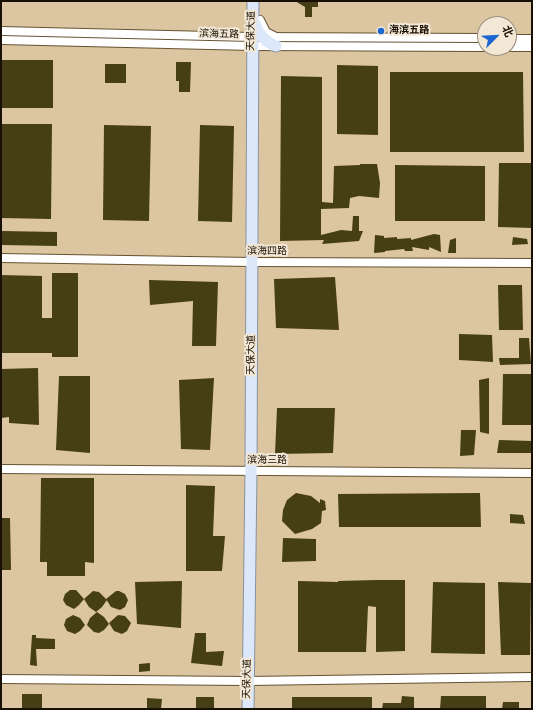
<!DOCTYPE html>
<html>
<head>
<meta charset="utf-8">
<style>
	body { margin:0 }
	#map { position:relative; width:533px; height:710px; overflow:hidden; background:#dcc5a1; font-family:Overpass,"Noto Sans SC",sans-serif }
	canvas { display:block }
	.frame { position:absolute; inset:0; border:2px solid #181004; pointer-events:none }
	.north { position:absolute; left:477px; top:16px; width:40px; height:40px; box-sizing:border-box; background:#f3e7d5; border:1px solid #9b9181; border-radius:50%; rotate:66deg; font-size:11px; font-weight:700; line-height:16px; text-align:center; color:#181004 }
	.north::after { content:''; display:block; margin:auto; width:14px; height:18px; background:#1b66d0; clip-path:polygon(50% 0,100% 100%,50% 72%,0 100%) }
</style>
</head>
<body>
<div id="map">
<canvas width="533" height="710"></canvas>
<div class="frame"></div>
<div class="north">北</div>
</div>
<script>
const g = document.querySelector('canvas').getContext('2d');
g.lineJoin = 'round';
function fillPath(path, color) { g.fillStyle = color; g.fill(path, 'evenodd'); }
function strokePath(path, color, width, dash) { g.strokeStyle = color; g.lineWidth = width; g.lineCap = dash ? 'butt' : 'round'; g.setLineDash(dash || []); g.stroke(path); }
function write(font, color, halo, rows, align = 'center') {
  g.font = font + ' Overpass,"Noto Sans SC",sans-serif'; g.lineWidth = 4; g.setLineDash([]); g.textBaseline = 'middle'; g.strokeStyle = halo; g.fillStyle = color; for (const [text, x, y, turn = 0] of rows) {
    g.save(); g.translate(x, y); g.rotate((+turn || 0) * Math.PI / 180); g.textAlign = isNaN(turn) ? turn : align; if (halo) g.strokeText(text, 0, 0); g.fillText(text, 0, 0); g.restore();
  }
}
fillPath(new Path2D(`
	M295,1h23v6h-6v10h-7v-10z
	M1,60h52v48h-52z
	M176,62h15l-1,30h-11v-11h-3z
	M105,64h21v19h-21z
	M337,65l41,1v69l-41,-1z
	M390,72h133l1,80h-134z
	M281,76l41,1v125l11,1 1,-37 26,-1v-1h17l3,19 -1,15 -20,-2 -9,2 -1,10 -28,1v26l20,-5 11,1 1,-15h6v15h4l-4,10 -37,3 2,-4 -44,1z
	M1,124h51l-1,95 -50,-1z
	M104,125l47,1 -2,95 -46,-1z
	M200,125l34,1 -2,96 -34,-1z
	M499,163h33v65l-34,-1z
	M395,165l90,1v55h-90z
	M2,231l55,1v14l-55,-1z
	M434,234l6,1 1,17 -12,-5v3l-17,-3 1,4h-8l-1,-2 -19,2v1l-11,1 1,-18 9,1v2l13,-1v2l14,-1v2z
	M513,237l14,2 1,5 -16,1z
	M456,238v15h-8l2,-13z
	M52,273h26v84h-26v-4h-51v-78l41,1v42h10z
	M335,277l4,53 -63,-2 -2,-49z
	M149,280l69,2 -2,64h-24l1,-45 -43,4z
	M498,285h24l1,45h-24z
	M459,334l33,1 1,27 -34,-2z
	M519,338h10l2,26 -31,1 -1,-7h20z
	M38,368l1,57 -30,-2v-6l-8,1v-49z
	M503,374h29v51h-30z
	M59,376h31v77l-34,-3z
	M214,378l-4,72 -29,-1 -2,-69z
	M489,378v56l-9,-2 -1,-52z
	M277,408h58l-2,45 -58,1z
	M461,430h15l-2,25 -14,1z
	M499,440l33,1v12h-35z
	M41,478h53v85l-9,-1v14h-38v-14h-7z
	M186,485l29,1 -2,50h12l-3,35h-36z
	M296,493l15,3 9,7v-4l5,2 1,9 -4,1 -1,12 -9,6 -17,5 -13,-13 1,-11 4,-10z
	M480,493l1,34h-142l-1,-33z
	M510,514l13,1 2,9 -15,-1z
	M1,518h9l1,52h-10z
	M283,538l33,1v22l-34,1z
	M376,580h29v71l-29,1v-45l-8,-1 -2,46h-68v-71l40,1v-1z
	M182,581l-1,47 -44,-4 -2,-42z
	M433,582l52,1v71l-54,-1z
	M498,582l33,1 -1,72h-29z
	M70,590h6l8,9 -5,6 -5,4 -8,-4 -3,-5 2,-6z
	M93,591l6,1 8,8 -5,7 -6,5 -7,-5 -5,-8z
	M116,591h3l6,3 3,6 -3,7 -5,3 -9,-3 -5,-8z
	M97,612l7,5 5,7 -5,6 -5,3 -5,-1 -7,-7 3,-7z
	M73,615l7,3 5,7 -5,6 -5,3 -8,-3 -3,-6 2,-6z
	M118,615l7,1 6,7 -4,8 -5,3 -8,-3 -5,-8z
	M195,633h11v19l18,-1 -2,15 -31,-3z
	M32,635h4v3l19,1v10h-19l1,17 -7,-1z
	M150,663v8l-11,1v-8z
	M22,694h20v15h-20z
	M402,696l12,1v12h-32l1,-6h18z
	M441,696h45v13h-46z
	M196,697h18v12h-18z
	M292,697h80v12h-80z
	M147,698l15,1 -1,10h-14z
	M503,702h16v7h-17z`), '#463e14');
const minor = new Path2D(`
	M260,20l6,12 8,4
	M1,31l251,6 233,1
	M509,39h23
	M1,40l251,6 233,1
	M509,47h23
	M1,258l251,4 280,1
	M1,469l531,4
	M1,679l247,2 284,-4`);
const major = new Path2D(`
	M254,22c4,11 10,20 22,24
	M248,709l3,-238 2,-470`);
strokePath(minor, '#665231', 10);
strokePath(major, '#8892a1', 13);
strokePath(minor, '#fff', 8);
strokePath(major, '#dce8f9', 11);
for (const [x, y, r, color] of [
	[381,31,4,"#1b66d0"]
]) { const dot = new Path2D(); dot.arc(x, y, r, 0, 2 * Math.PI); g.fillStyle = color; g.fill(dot); strokePath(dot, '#f3e7d5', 1.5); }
write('10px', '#181004', '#f3e7d5', [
	["天保大道",252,31,-89],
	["滨海五路",219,35,1],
	["滨海四路",267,252],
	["天保大道",252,355,-90],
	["滨海三路",267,461],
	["天保大道",248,679,-89]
]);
write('bold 10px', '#181004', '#f3e7d5', [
	["海滨五路",389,31]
], 'left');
</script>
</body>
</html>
